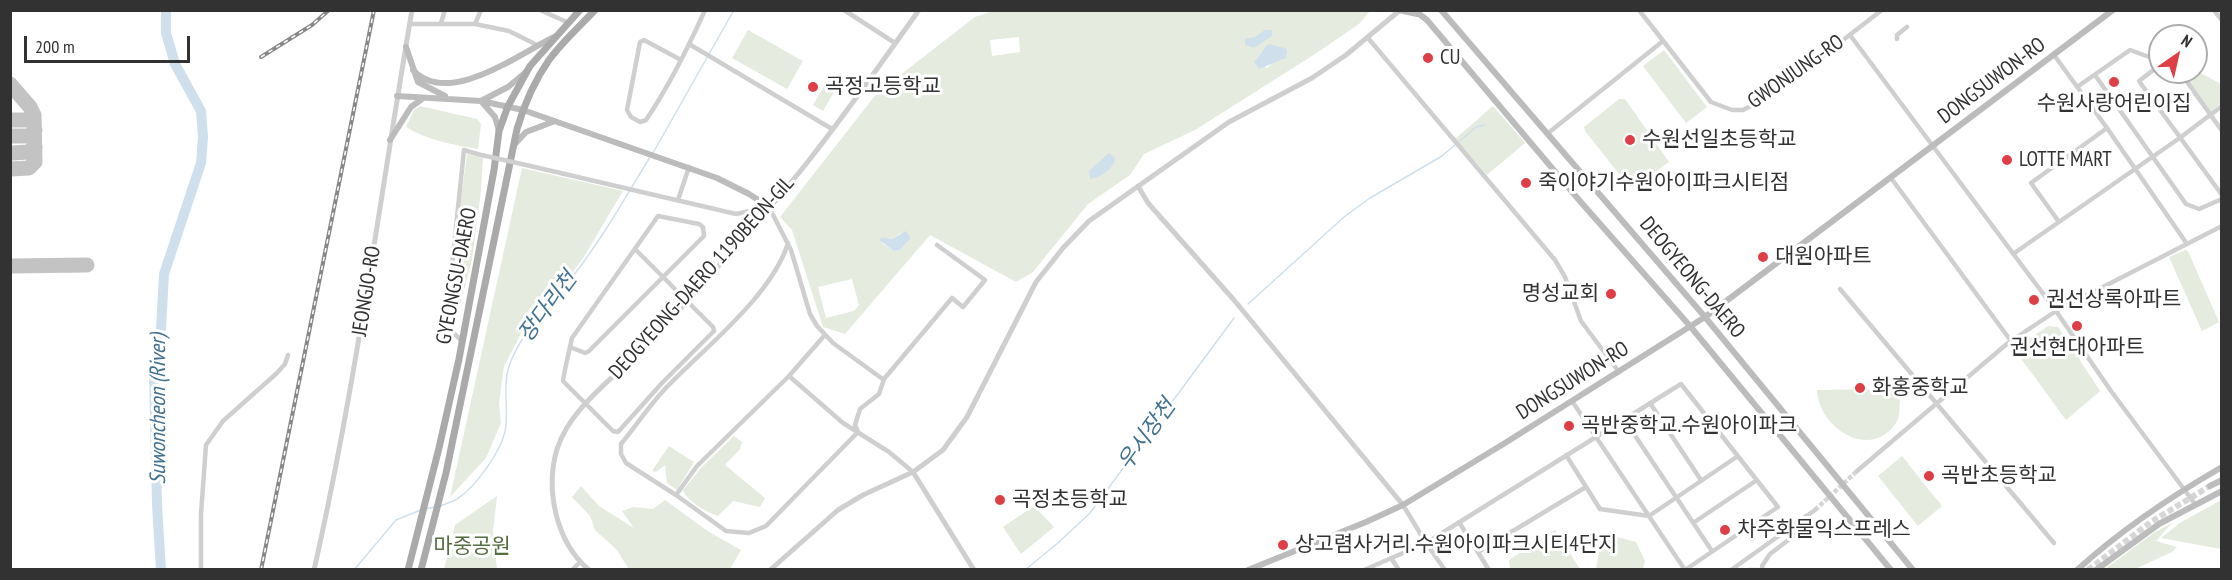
<!DOCTYPE html>
<html>
<head>
<meta charset="utf-8">
<style>
	body { margin:0 }
	#map { position:relative; width:2232px; height:580px; overflow:hidden; background:#fff; font-family:"PT Sans Narrow",sans-serif }
	canvas { display:block }
	.frame { position:absolute; inset:0; border:12px solid #323232; pointer-events:none }
	.north { position:absolute; left:2148px; top:24px; width:60px; height:60px; box-sizing:border-box; background:#fff; border:2px solid #adadad; border-radius:50%; rotate:34deg; font-size:16px; font-weight:700; line-height:24px; text-align:center; color:#323232 }
	.north::after { content:''; display:block; margin:auto; width:21px; height:27px; background:#de3f46; clip-path:polygon(50% 0,100% 100%,50% 72%,0 100%) }
	.scale { position:absolute; left:24px; top:36px; width:166px; height:27px; box-sizing:border-box; border:3px solid #323232; border-top:0; padding-left:8px; font-size:18px; line-height:21px; white-space:nowrap; color:#323232; -webkit-text-stroke:4px #fff; paint-order:stroke }
</style>
</head>
<body>
<div id="map">
<canvas width="2232" height="580"></canvas>
<div class="frame"></div>
<div class="north">N</div>
<div class="scale">200 m</div>
</div>
<script>
const g = document.querySelector('canvas').getContext('2d');
g.lineJoin = 'round';
function fillPath(path, color) { g.fillStyle = color; g.fill(path, 'evenodd'); }
function strokePath(path, color, width, dash) { g.strokeStyle = color; g.lineWidth = width; g.lineCap = dash ? 'butt' : 'round'; g.setLineDash(dash || []); g.stroke(path); }
function write(font, color, halo, rows, align = 'center') {
  g.font = font + ' "PT Sans Narrow","Noto Sans KR",sans-serif'; g.lineWidth = 6; g.setLineDash([]); g.textBaseline = 'middle'; g.strokeStyle = halo; g.fillStyle = color; for (const [text, x, y, turn = 0] of rows) {
    g.save(); g.translate(x, y); g.rotate((+turn || 0) * Math.PI / 180); g.textAlign = isNaN(turn) ? turn : align; if (halo) g.strokeText(text, 0, 0); g.fillText(text, 0, 0); g.restore();
  }
}
fillPath(new Path2D(`
	M996,10l374,1 -11,13 -44,30 -120,76 -51,24 -14,21 -42,29 -55,68 -17,10 -86,-47 -85,99 -22,-7 -31,-97 -12,-13 97,-124 98,-76zM1019,37l1,15 -28,4 -2,-16zM1266,46l16,14 -8,2 -7,6 -11,-9zM901,233l7,8 -8,9 -6,1 -12,-8v-6l10,2zM852,279l7,26 -5,6 -28,7 -8,-31z
	M748,30l55,31 -16,28 -55,-31z
	M1664,50l43,57 -21,16 -43,-57z
	M2199,72l22,12v19l-12,10 -27,-39z
	M824,86l10,6 -11,19 -10,-6z
	M1619,99h6l44,63 -35,25 -11,-8 -38,-48 -1,-4z
	M420,106l57,13 4,5 -3,25c-23,-4 -52,-9 -72,-22l8,-17z
	M1493,106l32,37 -38,32 -32,-36z
	M467,154l16,4 -2,33 -9,68 -15,58 -3,1v-24l6,-88z
	M522,168l101,23 -41,69 -25,32 -32,34 -21,40 -5,37 2,20 -15,35 -36,39z
	M2185,250l3,1 31,71 -17,9 -33,-74z
	M2048,326l10,1 42,64 -34,29 -52,-71z
	M1891,389l9,11c-1,7 0,18 -4,23 -26,39 -78,4 -79,-33z
	M734,436l8,6 -2,7 -15,16 40,33 -5,9 -27,-6 -15,15c-12,-4 -30,-14 -35,-26l18,-22z
	M669,446l25,16 -17,28 -10,-7 -2,-18 -9,7 -4,-1z
	M1902,456l40,50 -24,20 -40,-50z
	M581,486l18,20 35,22 -12,-17 11,-4 20,2 12,-9 44,32 32,18 -11,19h-101l-13,-20 -21,-19 -5,-14 -18,-19z
	M497,496l-4,35 4,38h-53l11,-44z
	M2221,500v49l-60,-11 19,-15z
	M1034,506l20,21 -33,27 -18,-27z
	M2172,523l-16,18 21,6 -5,5 -37,17h-30l50,-37z
	M1555,530l25,39h-70l-1,-9z
	M1602,533l34,9 9,19 -2,8h-47z`), '#e5ebde');
fillPath(new Path2D(`
	M1265,30h7v6l-18,12 -9,-3v-6l10,-2z
	M1270,44l17,5 -1,9 -27,11 -5,-7 12,-16z
	M1109,153l6,5c-1,11 -15,20 -25,21l-1,-8z
	M906,231l3,4 1,4 -10,11 -6,1 -15,-11 3,-3 10,2z`), '#cfe0ec');
strokePath(new Path2D(`
	M653,153l81,-143
	M1248,304l96,-87 26,-19 72,-42 34,-29 8,-2
	M440,506c5,-2 12,-4 17,-7 19,-12 48,-52 49,-75 2,-22 -4,-42 5,-63 13,-33 41,-57 62,-85 29,-37 52,-78 77,-119
	M425,509l10,-2
	M354,570l42,-50 25,-10
	M1025,570l34,-28 31,-29 144,-195
	M2175,570h14`), '#cfe0ec', 1.5);
strokePath(new Path2D(`
	M161,570l-4,-65 -3,-129 7,-47 3,-55 37,-111 2,-26 -2,-26 -26,-47 -9,-31v-23`), '#cfe0ec', 10);
strokePath(new Path2D(`
	M10,84l20,23 4,8 1,47 -6,6 -19,1
	M13,120h16l5,-5
	M13,136h16l6,-6
	M13,153l15,-1 7,-5
	M10,266l77,-1`), '#c3c3c3', 15);
strokePath(new Path2D(`
	M1815,510l42,-39`), '#d6d6d6', 4.5, [4.5, 2]);
strokePath(new Path2D(`
	M2088,570l63,-48 59,-36`), '#d6d6d6', 6, [6, 3]);
strokePath(new Path2D(`
	M540,10l29,13
	M844,10l51,33
	M1639,10l72,92 21,8h11l26,-13 113,-87
	M441,23l4,-13
	M410,24h65l34,7 28,14
	M475,24l6,-14
	M1850,35l206,276 55,80 84,113
	M1368,38l187,222 10,17 16,44 38,51
	M1897,39v-4l10,-8
	M689,44l143,85
	M2054,55l53,73 80,116
	M681,60l-37,-20 -4,2 -13,68 4,7 9,5 6,-2c23,-34 42,-72 59,-110
	M2160,65l-21,16 83,114
	M2180,72l42,59
	M2095,75l91,129 13,5 23,-10
	M2077,87l53,-37 30,11
	M1547,134l116,-93
	M526,165l210,49 33,-7 22,43 19,64 7,12 16,17 51,37
	M1891,178l120,163
	M678,200l11,-33
	M2059,222l-28,-39 76,-55
	M2013,254l168,-117 41,-31
	M1840,289l214,254
	M462,341l-14,-13 -2,-5 18,-173 13,4
	M570,347l15,6 4,-2 115,-115 -1,-9 -4,-3 -41,-8 -86,122c-3,14 -7,29 -9,43l50,50 5,1 44,-49 52,-52 -1,-4c-26,-26 -52,-52 -78,-78
	M789,376l35,-40
	M1572,401l113,169
	M1650,403l51,77
	M1624,419l88,132
	M858,432l-92,94 -17,7 -23,-2 -50,-36 21,-29 92,-90 54,47 46,29 24,20
	M858,432l-3,-7 5,-16 19,-15 5,-15 68,-81 11,9 22,-27 -48,-35
	M1566,455l34,54 49,7 89,-60
	M1857,471l151,-128 48,-32 166,-85
	M676,495l-50,-32 -5,-9v-10c15,-18 28,-38 43,-54 38,-40 108,-94 124,-147
	M1403,505l23,38 255,-159 97,123 -93,63
	M1459,522l30,48
	M1693,523l64,-43
	M1478,552l108,-65
	M1391,558l8,12
	M201,570v-56l5,-69 17,-24 54,-48 8,-9 3,-9
	M572,570l8,-8
	M1364,570l62,-27 19,27
	M1731,570l84,-60
	M1749,570h10
	M1763,570l-1,-4 8,-12 34,-26 2,-12`), '#cfcfcf', 4.5);
strokePath(new Path2D(`
	M2214,10l8,10
	M1138,186l10,17 86,97 169,205
	M913,472l61,98
	M314,570c42,-185 66,-373 98,-560
	M589,570c-33,-28 -44,-80 -32,-121 13,-40 52,-67 81,-96 29,-28 56,-59 83,-90 29,-33 58,-65 85,-99 40,-50 76,-102 113,-154
	M770,570l68,-60 25,-15 50,-23 30,-22 24,-33 69,-135 27,-34 26,-27 140,-99 83,-44 34,-23 53,-44`), '#cfcfcf', 5);
strokePath(new Path2D(`
	M1399,10l18,4
	M1414,10l13,10 152,180 111,126 201,244
	M1441,10l264,307 208,253
	M406,47l12,35 27,14
	M413,70c35,38 107,-17 141,-33
	M397,96l84,5 42,9 194,68 32,16 20,13
	M481,101l27,-14 18,-15
	M481,101l14,16 4,14
	M390,140l21,-33 11,-8
	M514,145l12,-13 29,-11
	M2210,486l12,-6
	M1248,570l118,-48 37,-17 102,-62 200,-126 408,-307
	M2077,570c44,-40 93,-73 145,-103
	M2096,570l63,-46 63,-33`), '#bcbcbc', 6);
strokePath(new Path2D(`
	M408,570l31,-122 20,-89 35,-189 5,-39 9,-25 22,-40 50,-56
	M421,570l25,-97 71,-344c7,-24 18,-49 32,-69 14,-19 30,-33 46,-50`), '#aaa', 7);
const rail = new Path2D(`
	M261,57l51,-32 17,-15
	M261,570l113,-560`);
strokePath(rail, '#878787', 4);
strokePath(rail, '#fff', 1.5, [4.5]);
strokePath(new Path2D(`
	M477,154l49,11`), '#cfcfcf', 4.5);
for (const [x, y, r, color] of [
	[1428,58,6,"#de3f46"],
	[2114,82,6,"#de3f46"],
	[813,87,6,"#de3f46"],
	[1630,140,6,"#de3f46"],
	[2007,160,6,"#de3f46"],
	[1526,183,6,"#de3f46"],
	[1763,257,6,"#de3f46"],
	[1611,294,6,"#de3f46"],
	[2034,300,6,"#de3f46"],
	[2077,326,6,"#de3f46"],
	[1860,388,6,"#de3f46"],
	[1569,426,6,"#de3f46"],
	[1929,476,6,"#de3f46"],
	[1000,500,6,"#de3f46"],
	[1725,530,6,"#de3f46"],
	[1283,545,6,"#de3f46"]
]) { const dot = new Path2D(); dot.arc(x, y, r, 0, 2 * Math.PI); g.fillStyle = color; g.fill(dot); strokePath(dot, '#fff', 2); }
write('21px', '#323232', '#fff', [
	["CU",1440,58],
	["곡정고등학교",825,87],
	["수원사랑어린이집",2114,104,"center"],
	["수원선일초등학교",1642,140],
	["LOTTE MART",2019,160],
	["죽이야기수원아이파크시티점",1538,183],
	["대원아파트",1775,257],
	["명성교회",1599,294,"right"],
	["권선상록아파트",2046,300],
	["권선현대아파트",2077,348,"center"],
	["화홍중학교",1872,388],
	["곡반중학교.수원아이파크",1581,426],
	["곡반초등학교",1941,476],
	["곡정초등학교",1012,500],
	["차주화물익스프레스",1737,530],
	["상고렴사거리.수원아이파크시티4단지",1295,545]
], 'left');
write('21px', '#323232', '#fff', [
	["GWONJUNG-RO",1796,72,-35],
	["DONGSUWON-RO",1992,81,-37],
	["GYEONGSU-DAERO",457,276,-79],
	["DEOGYEONG-DAERO 1190BEON-GIL",702,278,-48],
	["DEOGYEONG-DAERO",1692,278,50],
	["JEONGJO-RO",367,291,-81],
	["DONGSUWON-RO",1573,381,-32]
]);
write('21px', '#546d41', '#fff', [
	["마중공원",472,547]
]);
write('italic 22px', '#427192', '#fff', [
	["장다리천",548,307,-53],
	["Suwoncheon (River)",159,409,-90],
	["우시장천",1147,435,-54]
]);
</script>
</body>
</html>
